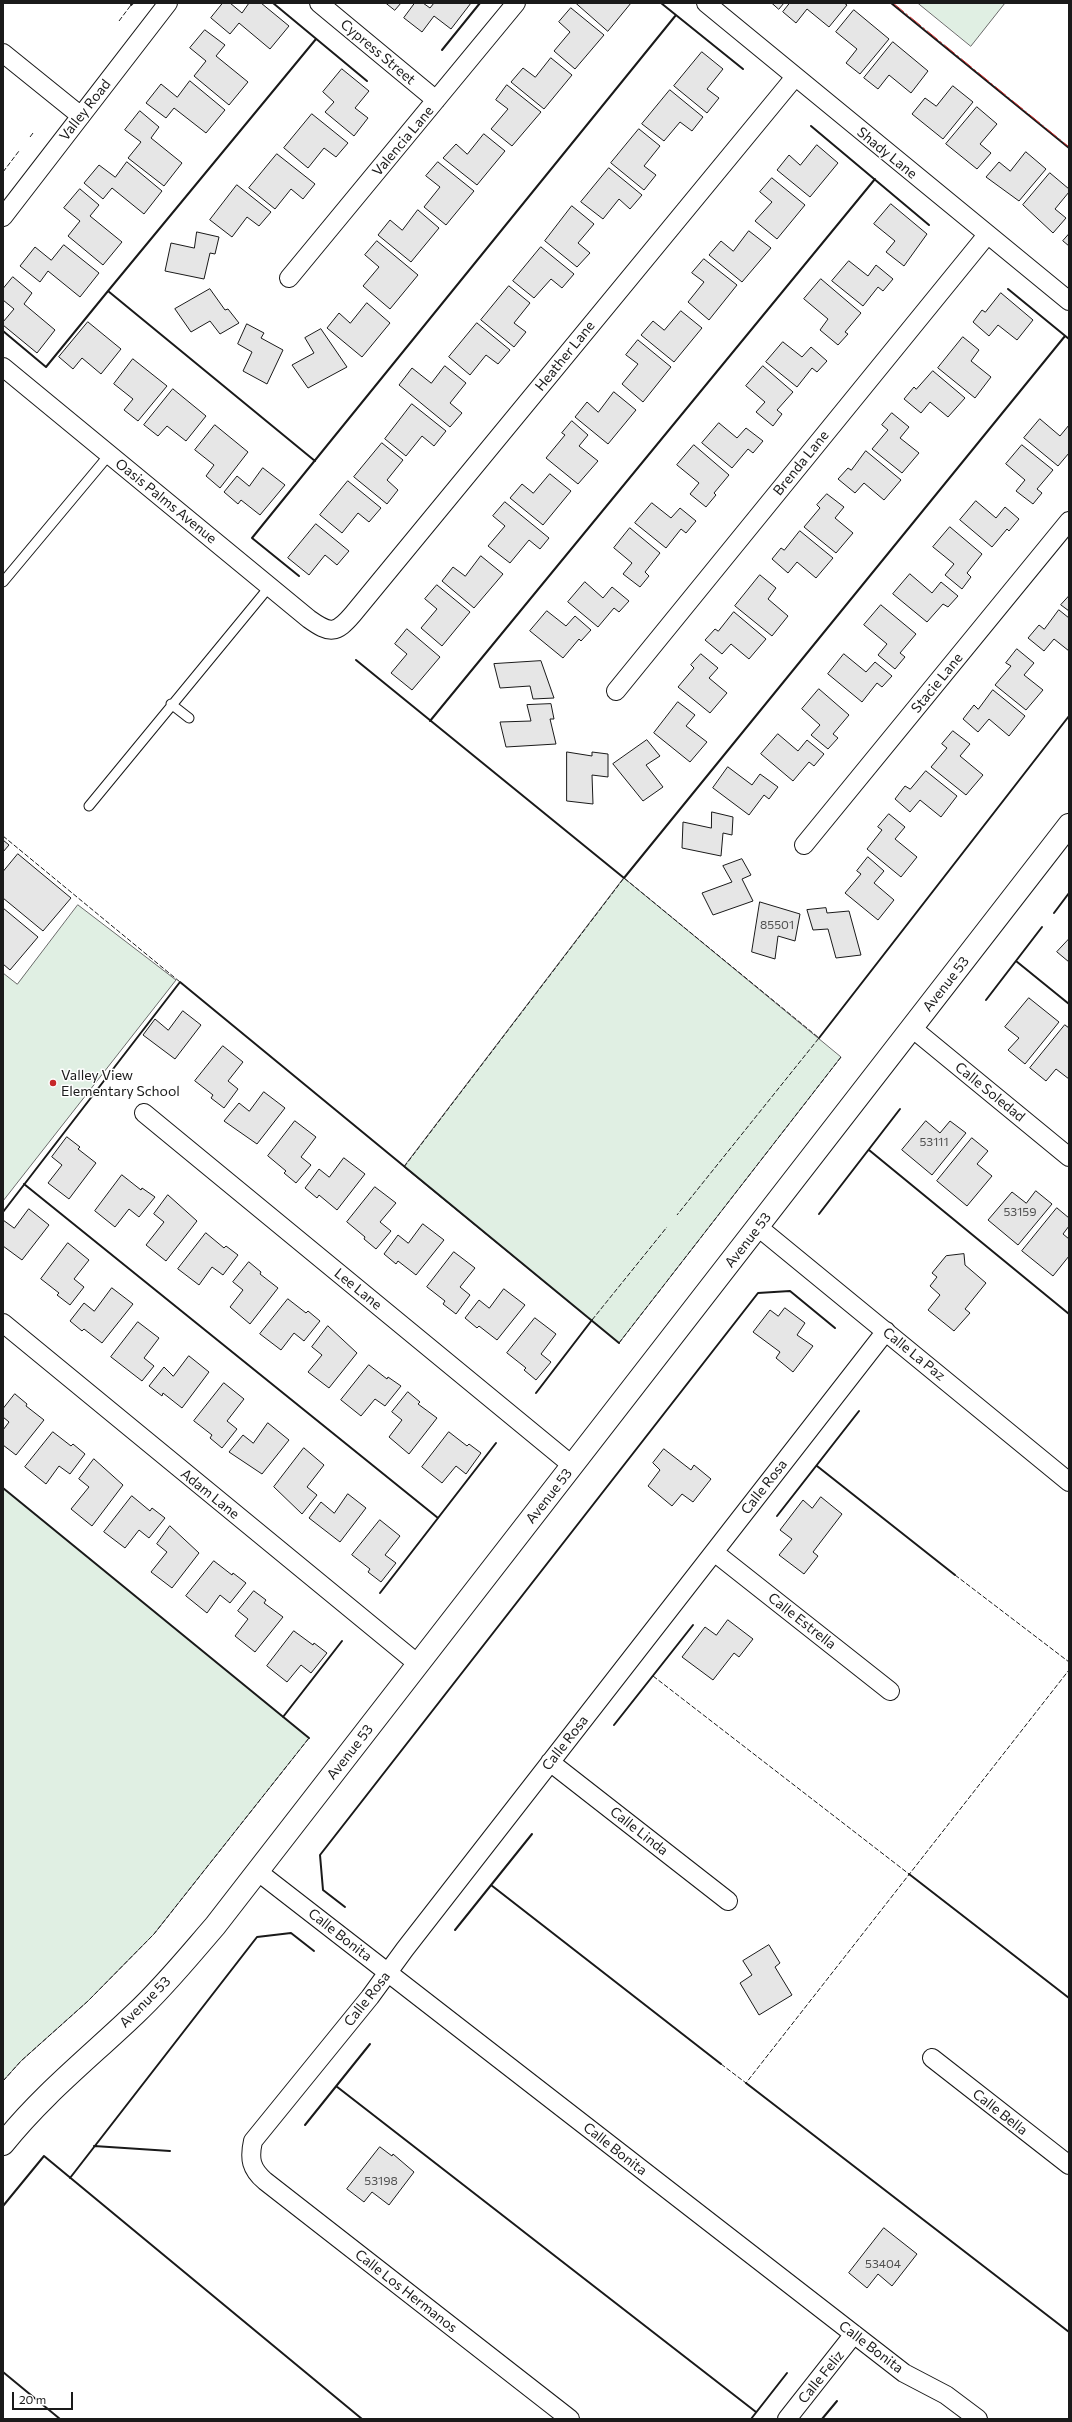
<!DOCTYPE html>
<html>
<head>
<meta charset="utf-8">
<style>
	body { margin:0 }
	#map { position:relative; width:1072px; height:2422px; overflow:hidden; background:#fff; font-family:Commissioner,sans-serif }
	canvas { display:block }
	.frame { position:absolute; inset:0; border:4px solid #1a1a1a; pointer-events:none }
	.scale { position:absolute; left:12px; top:2392px; width:61px; height:18px; box-sizing:border-box; border:2px solid #1a1a1a; border-top:0; padding-left:5px; font-size:12px; line-height:14px; white-space:nowrap; color:#1a1a1a; -webkit-text-stroke:3px #fff; paint-order:stroke }
</style>
</head>
<body>
<div id="map">
<canvas width="1072" height="2422"></canvas>
<div class="frame"></div>
<div class="scale">20 m</div>
</div>
<script>
const g = document.querySelector('canvas').getContext('2d');
g.lineJoin = 'round';
function fillPath(path, color) { g.fillStyle = color; g.fill(path, 'evenodd'); }
function strokePath(path, color, width, dash) { g.strokeStyle = color; g.lineWidth = width; g.lineCap = dash ? 'butt' : 'round'; g.setLineDash(dash || []); g.stroke(path); }
function write(font, color, halo, rows, align = 'center') {
  g.font = font + ' Commissioner,sans-serif'; g.lineWidth = 3; g.setLineDash([]); g.textBaseline = 'middle'; g.strokeStyle = halo; g.fillStyle = color; for (const [text, x, y, turn = 0] of rows) {
    g.save(); g.translate(x, y); g.rotate((+turn || 0) * Math.PI / 180); g.textAlign = isNaN(turn) ? turn : align; if (halo) g.strokeText(text, 0, 0); g.fillText(text, 0, 0); g.restore();
  }
}
const green = new Path2D(`
	M918,3h87l-34,43z
	M624,878l217,179 -222,286 -215,-176z
	M78,905l98,75 -173,221v-228l14,11z
	M3,1488l306,250 -155,196 -66,67 -67,60 -18,20z`);
fillPath(green, '#e0efe3');
strokePath(green, '#6a6a6a', 1);
const building = new Path2D(`
	M223,3h7l12,10 7,-10h12l28,23 -19,23 -31,-26 -9,11 -19,-16z
	M386,3h15l-6,7z
	M415,3h8l7,5 4,-5h37l-20,26 -17,-13 -12,16 -18,-14z
	M576,3h55l-23,28z
	M772,3h12l-5,6z
	M790,3h54l3,2 -18,22 -22,-18 -11,14 -13,-11z
	M571,8l33,27 -29,34 -21,-18 16,-19 -11,-10z
	M854,10l35,29 -29,35 -14,-11 11,-14 -21,-17z
	M205,30l20,15 -9,11 32,26 -19,23 -35,-29 12,-15 -16,-13z
	M893,42l35,29 -17,22 -22,-18 -11,14 -14,-11z
	M702,52l21,17 -16,20 12,9 -12,15 -33,-27z
	M551,58l21,17 -28,34 -33,-27 12,-14 12,9z
	M342,69l27,22 -14,17 13,10 -14,18 -29,-24 9,-10 -11,-10z
	M190,81l35,29 -19,23 -32,-25 -8,10 -20,-15 15,-19 16,13z
	M507,85l34,27 -29,34 -21,-17 17,-20 -12,-9z
	M953,86l20,16 -30,37 -31,-25 13,-16 11,8z
	M670,90l33,27 -11,14 -12,-9 -16,19 -22,-17z
	M977,107l20,17 -17,20 11,9 -14,16 -31,-25z
	M140,111l19,16 -8,11 31,25 -18,23 -36,-28 13,-16 -16,-12z
	M312,114l36,29 -12,14 -12,-9 -16,20 -24,-20z
	M639,129l21,17 -16,20 12,9 -12,15 -33,-27z
	M484,134l21,17 -28,34 -34,-27 13,-14 11,10z
	M817,145l21,18 -28,34 -33,-27 12,-15 11,10z
	M1026,152l20,17 -27,32 -33,-24 13,-15 11,9z
	M277,154l38,30 -12,15 -12,-10 -16,20 -26,-21z
	M127,162l35,29 -18,23 -32,-26 -9,11 -19,-16 15,-18 16,12z
	M438,162l36,29 -28,34 -22,-18 16,-20 -14,-11z
	M609,168l33,27 -12,14 -11,-10 -16,20 -22,-17z
	M1050,173l19,16v3l-14,17 11,9 -13,15 -30,-28z
	M772,178l33,27 -28,34 -22,-18 17,-19 -12,-10z
	M237,185l34,27 -12,14 -12,-9 -15,20 -22,-17z
	M80,189l19,16 -9,11 32,26 -19,23 -35,-29 12,-15 -16,-13z
	M891,204l36,30 -23,32 -18,-14 9,-11 -21,-17z
	M572,206l22,18 -16,19 12,10 -13,14 -32,-26z
	M418,210l21,18 -28,34 -33,-27 12,-15 12,10z
	M749,231l22,17 -29,34 -33,-27 12,-14 12,10z
	M197,232l22,5 -4,17 -5,-1 -6,26 -39,-8 6,-28 23,5z
	M1069,234v12l-6,-5z
	M377,241l41,34 -28,34 -27,-23 16,-19 -14,-12z
	M64,245l35,28 -19,24 -32,-26 -8,11 -20,-16 15,-19 16,13z
	M541,247l33,27 -12,14 -11,-9 -17,19 -21,-17z
	M704,259l33,26 -28,35 -21,-18 16,-20 -12,-9z
	M849,261l19,15 8,-11 17,14 -10,12 -5,-4 -15,19 -31,-25z
	M13,277l19,16 -8,11 31,26 -18,23 -34,-28v-3l11,-13 -11,-9v-11z
	M821,279l40,34 -16,19 3,2 -10,11 -18,-15 8,-11 -24,-20z
	M509,286l21,17 -16,20 12,9 -12,15 -33,-27z
	M210,289l15,21 3,-1 11,14 -19,11 -10,-13 -19,11 -16,-23z
	M1001,293l32,27 -16,20 -19,-15 -9,11 -16,-14 9,-12 3,2z
	M367,303l23,20 -28,34 -35,-29 12,-15 11,10z
	M681,311l21,17 -28,34 -33,-27 12,-14 11,9z
	M88,322l33,27 -20,25 -19,-16 -9,11 -14,-12z
	M477,323l33,27 -12,14 -12,-9 -16,20 -21,-18z
	M247,324l17,9 -3,5 22,12 -16,34 -24,-13 9,-19 -14,-8z
	M321,329l26,38 -39,21 -16,-23 22,-12 -9,-15z
	M963,337l16,13 -8,11 20,16 -16,21 -37,-30z
	M638,340l33,27 -28,35 -21,-18 16,-20 -12,-9z
	M783,342l19,15 9,-10 16,14 -10,11 -5,-4 -15,19 -31,-25z
	M133,359l34,27 -29,35 -14,-11 9,-11 -19,-15z
	M445,366l21,17 -16,20 12,10 -12,14 -51,-42 13,-17 19,15z
	M763,366l30,26 -16,18 5,4 -9,12 -17,-14 9,-10 -19,-16z
	M933,371l32,27 -17,19 -18,-15 -9,11 -17,-14 10,-12 2,2z
	M173,389l33,27 -20,25 -19,-15 -9,10 -14,-11z
	M614,392l22,18 -28,34 -33,-27 12,-15 11,10z
	M412,404l34,27 -12,15 -12,-10 -16,20 -21,-17z
	M892,413l17,14 -9,11 19,15 -17,20 -30,-24 16,-19 -6,-5z
	M1040,419l20,17 9,-11v28l-11,13 -34,-28z
	M572,421l16,14 -9,11 19,15 -20,23 -32,-26 19,-23 -3,-2z
	M719,423l18,15 9,-10 17,13 -10,12 -5,-4 -16,19 -30,-25z
	M215,425l33,27 -28,36 -14,-12 8,-11 -19,-15z
	M382,443l21,17 -16,20 11,10 -11,14 -33,-27z
	M694,445l35,30 -15,18 2,2 -10,12 -16,-13 9,-11 -22,-18z
	M1022,445l31,25 -16,19 5,4 -9,11 -17,-13 9,-11 -19,-16z
	M866,451l35,29 -17,20 -20,-17 -9,10 -17,-14 10,-11 3,2z
	M263,468l22,17 -25,30 -19,-15 -3,4 -14,-12 13,-16 12,10z
	M550,474l21,17 -28,34 -33,-27 12,-14 11,9z
	M348,481l33,27 -12,14 -11,-9 -16,20 -22,-18z
	M827,494l17,13 -9,11 18,15 -17,20 -32,-26 16,-19 -3,-3z
	M976,501l20,17 9,-11 14,12 -10,12 -2,-2 -15,18 -32,-27z
	M505,502l44,36 -9,11 -11,-9 -19,23 -22,-17 17,-20 -12,-10z
	M652,503l19,15 9,-10 16,13 -10,12 -5,-4 -15,19 -31,-25z
	M316,524l33,27 -12,14 -12,-10 -16,20 -21,-17z
	M950,527l32,27 -15,19 4,4 -9,12 -17,-14 9,-11 -21,-17z
	M630,528l30,25 -15,19 4,4 -9,11 -17,-13 9,-11 -18,-15z
	M800,531l33,27 -17,20 -19,-16 -9,11 -16,-14 9,-11 3,2z
	M481,556l22,18 -29,34 -32,-27 11,-14 12,9z
	M910,574l22,19 9,-11 17,14 -10,11 -5,-3 -16,18 -34,-28z
	M760,575l16,13 -8,11 20,17 -16,20 -37,-30z
	M585,582l18,16 9,-11 17,14 -10,11 -5,-4 -16,19 -30,-25z
	M437,585l33,27 -28,34 -21,-18 16,-19 -12,-10z
	M1069,596v15l-8,-6z
	M881,605l35,29 -16,19 5,4 -10,12 -17,-14 9,-11 -23,-19z
	M1059,610l10,8v33l-15,-12 -10,12 -16,-13 11,-13 5,4z
	M547,611l19,15 9,-10 16,14 -10,11 -2,-2 -16,19 -33,-27z
	M734,612l32,27 -17,20 -18,-15 -9,10 -17,-14 10,-11 3,2z
	M407,629l33,28 -28,33 -21,-17 16,-19 -12,-10z
	M1017,649l17,14 -10,12 19,15 -17,20 -31,-25 16,-19 -5,-3z
	M701,654l17,14 -9,10 18,15 -17,20 -32,-26 16,-19 -3,-3z
	M844,654l22,18 9,-10 17,14 -10,11 -5,-4 -15,19 -34,-28z
	M541,661l13,37 -21,1 -3,-13 -30,2 -6,-24z
	M819,689l30,26 -16,19 5,4 -10,11 -17,-14 9,-10 -18,-16z
	M993,690l32,26 -16,20 -20,-17 -11,13 -15,-13 11,-14 4,4z
	M678,702l17,13 -9,11 21,16 -17,20 -36,-29z
	M551,704l3,15h-4l6,25 -50,3 -6,-25 31,-1 -4,-16z
	M953,731l17,13 -10,12 23,19 -17,20 -35,-28 16,-19 -5,-4z
	M778,734l20,17 9,-11 17,14 -10,12 -5,-4 -16,19 -32,-27z
	M647,740l13,16 -14,9 17,22 -20,14 -30,-37z
	M567,752l25,4v-4l16,2v23l-16,-2 1,29 -26,-3z
	M728,767l24,18 8,-11 18,13 -9,12 -5,-4 -15,20 -36,-27z
	M926,771l31,25 -16,21 -21,-17 -10,12 -15,-13 10,-13 5,3z
	M712,812l21,5 -1,18 -9,-2 -2,23 -39,-8 1,-26 28,6z
	M889,814l16,13 -10,12 22,18 -16,20 -34,-28 15,-19 -4,-3z
	M3,840l6,5 -6,7z
	M18,854l53,44 -28,33 -40,-33v-26z
	M868,857l16,14 -10,12 20,17 -16,20 -33,-27 16,-19 -4,-3z
	M742,859l9,16 -9,4 11,22 -40,14 -11,-22 30,-11 -9,-16z
	M760,902l40,12 -5,27 -17,-5 -3,23 -23,-7z
	M3,908l35,29 -28,33 -7,-6z
	M826,908l1,5 22,-2 12,44 -25,3 -8,-29 -15,1 -6,-20z
	M1069,939v23l-12,-10z
	M1029,998l30,24 -34,42 -17,-14 11,-12 -14,-11z
	M183,1011l18,14 -26,34 -32,-24 12,-16 13,11z
	M1065,1025l4,3v51l-13,-10 -10,12 -16,-13z
	M223,1046l20,16 -15,19 10,8 -14,19 -13,-10 2,-3 -18,-14z
	M264,1092l21,16 -28,36 -33,-23 15,-18 10,8z
	M295,1121l21,16 -15,20 10,8 -15,18 -12,-10 2,-2 -18,-15z
	M926,1121l14,12 10,-12 16,12 -34,42 -30,-25z
	M67,1137l13,10 -2,2 18,14 -27,36 -21,-16 14,-18 -10,-8z
	M972,1138l16,13 -11,13 15,12 -25,30 -30,-25z
	M344,1158l21,16 -28,36 -18,-15 -2,3 -12,-10 14,-19 10,8z
	M122,1175l19,15 1,-2 13,9 -16,20 -10,-8 -14,18 -20,-16z
	M375,1187l21,16 -16,19 11,9 -15,18 -12,-10 1,-2 -18,-15z
	M1036,1191l16,13 -34,41 -30,-25 24,-28 14,11z
	M168,1195l29,26 -31,40 -20,-16 18,-23 -10,-8z
	M1057,1208l12,10v8l-6,8 6,5v17l-16,20 -31,-25z
	M29,1209l20,16 -27,35 -19,-14v-26l11,8z
	M423,1224l21,16 -28,35 -18,-14 -2,3 -12,-10 14,-19 10,8z
	M206,1233l18,15 2,-2 12,9 -15,20 -11,-8 -13,18 -21,-16z
	M68,1243l21,17 -15,19 10,8 -14,18 -13,-10 2,-2 -18,-14z
	M454,1252l21,16 -15,19 10,8 -14,19 -13,-10 2,-3 -18,-14z
	M964,1254l1,11 21,18 -21,26 5,4 -16,18 -26,-21 12,-15 -10,-9 7,-9 -5,-4 14,-17z
	M249,1262l12,10 -1,2 18,14 -28,36 -20,-17 13,-17 -10,-8z
	M112,1288l21,16 -31,39 -18,-14 -2,2 -12,-10 14,-18 10,8z
	M504,1289l21,16 -28,35 -18,-14 -2,2 -12,-10 14,-18 10,8z
	M288,1299l18,14 2,-2 12,10 -16,20 -10,-8 -13,17 -21,-16z
	M785,1308l20,15 -8,12 16,11 -20,26 -17,-14 4,-6 -27,-20 17,-22 8,6z
	M535,1318l21,16 -15,20 10,8 -15,18 -12,-10 2,-2 -19,-15z
	M138,1322l21,16 -15,20 10,8 -12,15 -31,-24z
	M328,1326l29,27 -28,35 -21,-16 14,-17 -10,-8z
	M189,1356l20,16 -27,36 -19,-15 -1,3 -13,-10 15,-19 9,9z
	M369,1365l18,14 1,-2 13,9 -16,20 -10,-7 -14,17 -20,-16z
	M224,1383l20,16 -17,22 10,8 -15,19 -12,-10 2,-3 -18,-14z
	M408,1392l12,10 -2,2 19,14 -28,36 -20,-17 13,-17 -10,-8z
	M15,1394l12,10 -1,2 18,14 -28,35 -13,-10v-15l6,-8 -6,-5v-8z
	M268,1423l21,17 -27,34 -33,-22 14,-17 10,8z
	M53,1432l18,14 2,-2 12,10 -15,20 -11,-8 -13,18 -21,-17z
	M449,1432l18,14 2,-2 12,9 -15,21 -10,-8 -14,17 -20,-16z
	M304,1448l20,17 -17,22 10,8 -15,19 -28,-27z
	M664,1449l27,21 3,-5 17,14 -18,23 -11,-8 -10,12 -24,-20 12,-16 -7,-7z
	M94,1459l29,26 -31,41 -21,-17 18,-22 -10,-8z
	M348,1494l18,14 -26,34 -31,-24 12,-16 13,11z
	M132,1496l18,15 2,-3 13,10 -16,20 -10,-8 -14,18 -21,-16z
	M821,1497l21,17 -29,38 5,4 -14,18 -25,-19 13,-16 -12,-9 23,-30 9,8z
	M380,1520l20,16 -15,19 11,8 -15,19 -13,-10 2,-3 -18,-14z
	M170,1526l29,27 -27,35 -21,-16 16,-20 -10,-8z
	M214,1561l18,14 1,-2 13,10 -16,20 -10,-8 -13,18 -21,-17z
	M254,1591l12,9 -2,3 19,14 -28,35 -20,-16 13,-17 -10,-8z
	M728,1620l25,19 -14,18 -5,-4 -21,27 -31,-23 23,-30 11,8z
	M294,1631l19,14 1,-2 13,10 -16,20 -10,-8 -14,17 -20,-16z
	M769,1945l11,18 -5,4 17,28 -33,20 -19,-32 12,-8 -9,-14z
	M380,2147l12,9 1,-2 21,18 -25,33 -17,-13 -8,10 -17,-13z
	M884,2228l33,26 -25,32 -14,-12 -11,14 -18,-15z`);
fillPath(building, '#e6e6e6');
strokePath(building, '#1a1a1a', 1);
const lane = new Path2D(`
	M3,582l106,-127
	M171,704l18,14
	M89,806l181,-220`);
const street = new Path2D(`
	M319,3l117,97
	M706,3l363,298
	M3,53l78,63
	M3,217l165,-214
	M289,278l227,-275
	M3,367l306,252c21,15 27,15 44,-5l442,-537
	M616,691l371,-456
	M804,845l265,-324
	M912,1028l157,129
	M144,1113l429,353
	M758,1227l311,255
	M3,1323l415,341
	M714,1552l176,139
	M550,1762l178,139
	M257,1871l647,502 42,22 32,24
	M932,2058l137,107
	M570,2419l-305,-238c-14,-12 -16,-22 -12,-40l117,-144 35,-48 481,-618
	M787,2419l67,-85`);
const secondary = new Path2D(`
	M3,2144c39,-49 87,-87 132,-130 29,-27 54,-58 80,-88l854,-1101`);
strokePath(lane, '#1a1a1a', 11);
strokePath(street, '#1a1a1a', 20);
strokePath(secondary, '#1a1a1a', 24);
strokePath(lane, '#fff', 9);
strokePath(street, '#fff', 18);
strokePath(secondary, '#fff', 22);
strokePath(new Path2D(`
	M119,21l12,-16 -2,-2
	M30,137l3,-4
	M3,172l16,-21
	M3,836l177,146
	M404,1167l220,-289 195,160 -142,177
	M592,1320l75,-93
	M619,1343l222,-286
	M955,1575l114,87
	M653,1676l256,198
	M721,2064l25,19 323,-413
	M3,2081l18,-20 67,-60 66,-67 155,-196`), '#1a1a1a', 1, [5, 2]);
strokePath(new Path2D(`
	M273,3l94,78
	M661,3l82,66
	M891,3l178,145
	M131,5l2,-2
	M442,50l38,-47
	M811,126l118,99
	M1008,289l61,50
	M3,331l43,36 62,-76
	M315,461l-207,-170 208,-252
	M299,576l-47,-38 424,-523
	M356,660l268,218 441,-542
	M430,721l445,-542
	M1054,913l15,-20
	M1016,961l53,43
	M986,1000l56,-73
	M819,1038l250,-322
	M869,1150l200,164
	M24,1184l414,334
	M3,1212l177,-230 439,361
	M819,1214l81,-105
	M536,1393l56,-73
	M817,1466l138,109
	M3,1488l306,250
	M777,1516l82,-105
	M380,1593l116,-150
	M283,1717l59,-76
	M614,1725l79,-100
	M909,1874l160,124
	M491,1885l230,179
	M345,1907l-22,-17 -3,-35 438,-562 32,-2 45,37
	M455,1930l77,-96
	M746,2083l323,249
	M336,2086l420,326
	M305,2125l65,-81
	M94,2146l76,5
	M70,2178l187,-241 34,-4 23,18
	M3,2206l41,-50 318,263
	M3,2372l57,47
	M751,2419l36,-46
	M822,2419l15,-18`), '#1a1a1a', 2);
strokePath(new Path2D(`
	M893,3l176,144`), '#c62828', 1, [14, 3, 2, 3]);
for (const [x, y, r, color] of [
	[53,1083,4,"#c62828"]
]) { const dot = new Path2D(); dot.arc(x, y, r, 0, 2 * Math.PI); g.fillStyle = color; g.fill(dot); strokePath(dot, '#fff', 1.5); }
write('12px', '#4d4d4d', null, [
	["85501",777,925],
	["53111",934,1142],
	["53159",1020,1212],
	["53198",381,2181],
	["53404",883,2264]
]);
write('14px', '#1a1a1a', '#fff', [
	["Cypress Street",378,52,40],
	["Valley Road",85,110,-52],
	["Valencia Lane",403,141,-50],
	["Shady Lane",887,153,39],
	["Heather Lane",565,356,-51],
	["Brenda Lane",801,463,-51],
	["Oasis Palms Avenue",166,501,39],
	["Stacie Lane",937,683,-51],
	["Avenue 53",946,984,-52],
	["Calle Soledad",990,1092,39],
	["Avenue 53",748,1240,-52],
	["Lee Lane",358,1289,39],
	["Calle La Paz",914,1354,39],
	["Calle Rosa",764,1487,-52],
	["Adam Lane",210,1494,39],
	["Avenue 53",549,1496,-52],
	["Calle Estrella",802,1621,38],
	["Calle Rosa",565,1743,-52],
	["Avenue 53",350,1752,-52],
	["Calle Linda",639,1831,38],
	["Calle Bonita",340,1935,38],
	["Calle Rosa",367,1999,-52],
	["Avenue 53",145,2002,-45],
	["Calle Bella",1000,2112,38],
	["Calle Bonita",615,2149,38],
	["Calle Los Hermanos",406,2291,38],
	["Calle Bonita",871,2347,37],
	["Calle Feliz",821,2377,-51]
]);
write('14px', '#1a1a1a', '#fff', [
	["Valley View",61,1075],
	["Elementary School",61,1091]
], 'left');
</script>
</body>
</html>
